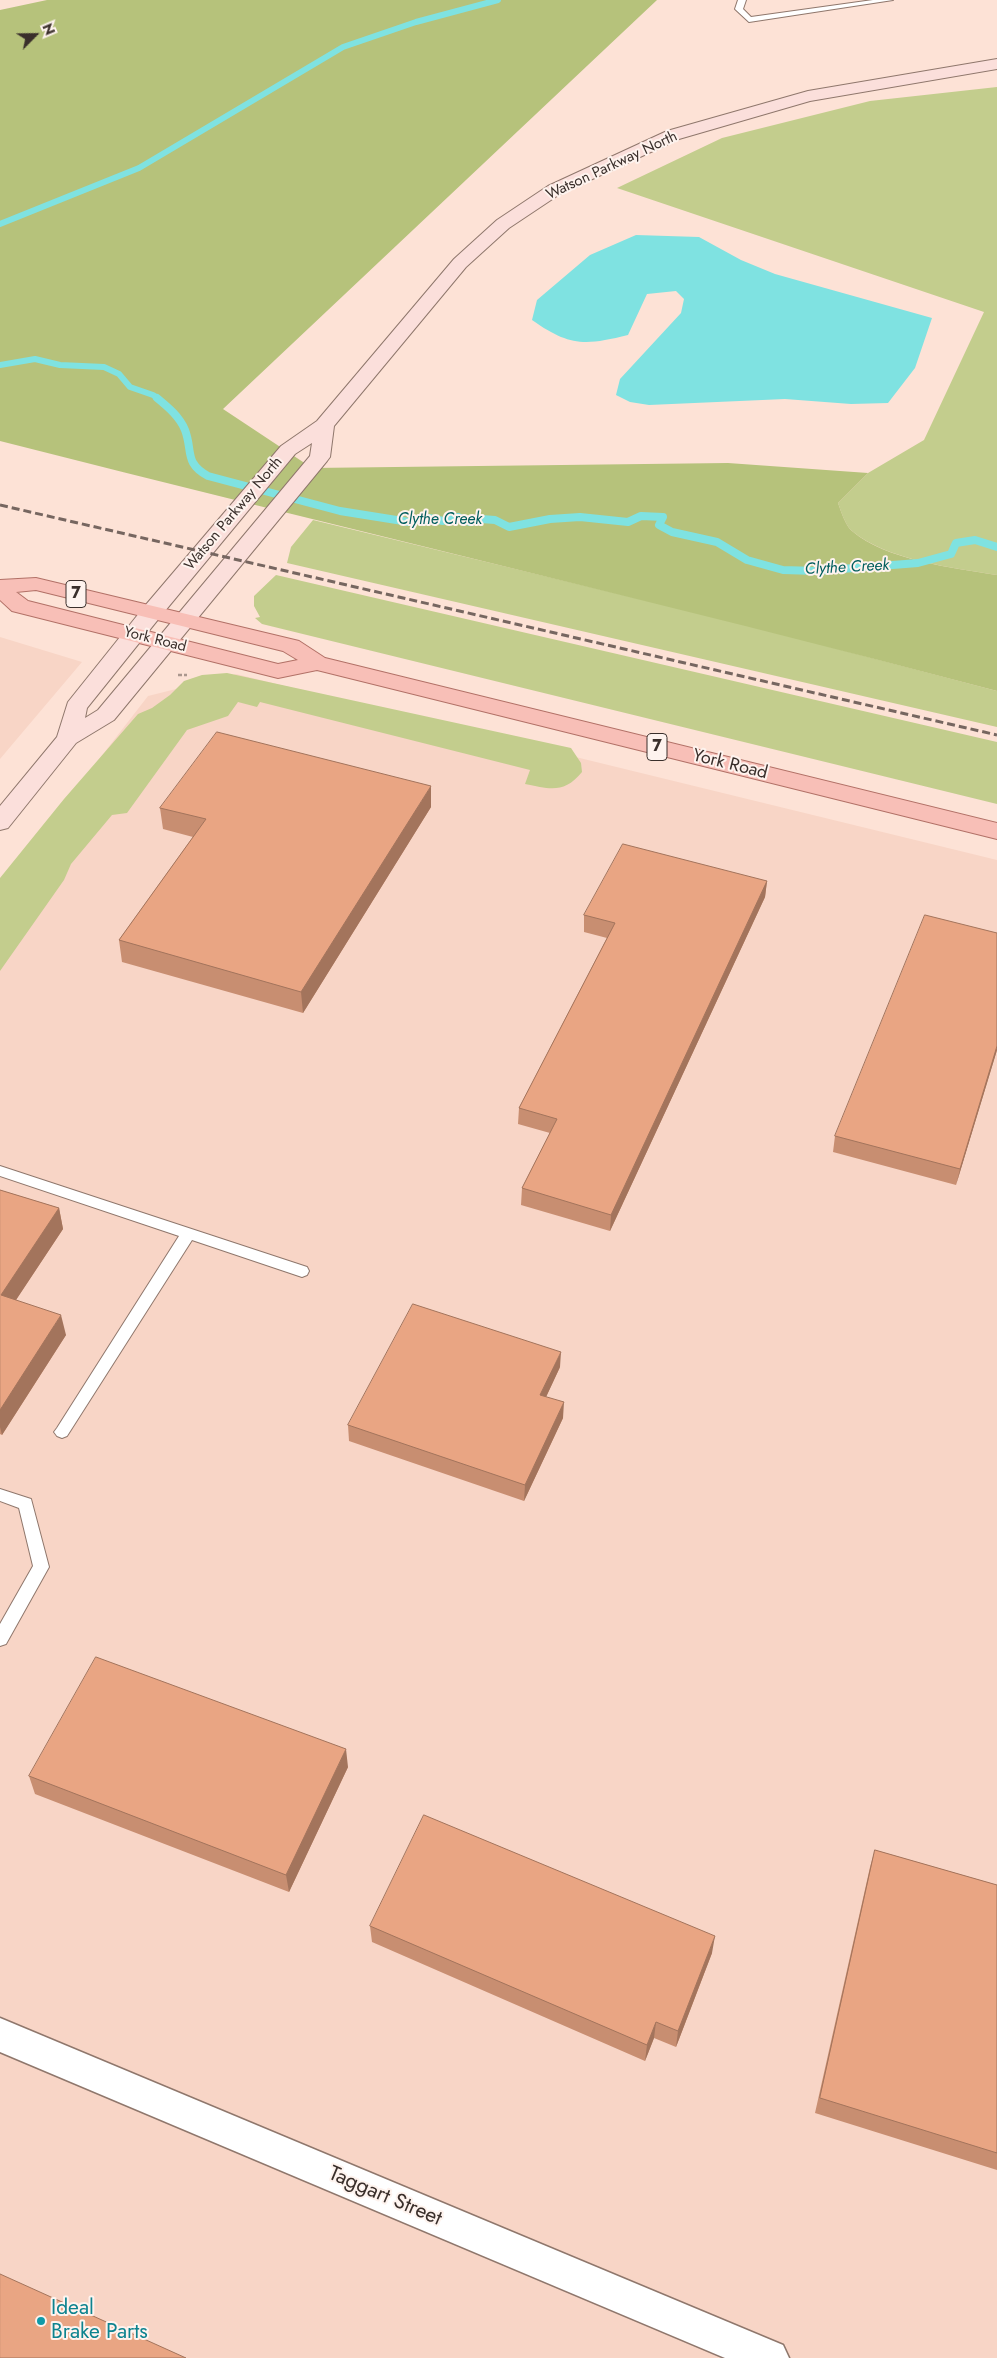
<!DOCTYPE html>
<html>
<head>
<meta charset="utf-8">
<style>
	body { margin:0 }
	#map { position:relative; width:997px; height:2358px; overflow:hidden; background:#fde2d6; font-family:Jost,sans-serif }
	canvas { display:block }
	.north { position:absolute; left:10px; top:10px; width:50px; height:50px; -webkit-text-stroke:4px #fef3ee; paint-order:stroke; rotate:67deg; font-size:14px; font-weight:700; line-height:20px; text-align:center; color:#3a2f2b }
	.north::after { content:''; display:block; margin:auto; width:18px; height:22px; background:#3a2f2b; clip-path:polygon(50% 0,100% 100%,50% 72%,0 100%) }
</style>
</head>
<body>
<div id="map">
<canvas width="997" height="2358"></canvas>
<div class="north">N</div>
</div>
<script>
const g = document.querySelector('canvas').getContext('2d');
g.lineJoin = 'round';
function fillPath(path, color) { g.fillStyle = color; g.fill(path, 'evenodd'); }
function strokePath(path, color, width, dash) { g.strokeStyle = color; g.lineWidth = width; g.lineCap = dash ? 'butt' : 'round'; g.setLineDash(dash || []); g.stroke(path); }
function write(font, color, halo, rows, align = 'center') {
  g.font = font + ' Jost,sans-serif'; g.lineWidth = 4; g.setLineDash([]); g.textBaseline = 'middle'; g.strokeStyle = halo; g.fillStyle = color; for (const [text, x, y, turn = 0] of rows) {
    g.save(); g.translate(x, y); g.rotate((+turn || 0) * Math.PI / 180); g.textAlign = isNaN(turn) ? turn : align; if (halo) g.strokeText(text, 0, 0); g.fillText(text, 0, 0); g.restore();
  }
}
fillPath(new Path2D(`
	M0,637l82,25 -82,97z
	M236,674l761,186v1498h-997v-1471l148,-191z`), '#f8d5c6');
fillPath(new Path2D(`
	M997,87v488c-44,-7 -110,-15 -145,-44 -7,-6 -11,-20 -14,-28l30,-30 56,-33 60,-128 -367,-124 105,-50 148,-37z
	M313,520l434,105 250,66v36l-710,-164 4,-16z
	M276,575l721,167v62l-735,-180 -7,-6 5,-1 -6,-11v-10z
	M227,673l344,75 10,15 1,9c-18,22 -32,17 -57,12l5,-14 -270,-68 -3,5 -19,-5 -10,14 -41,14 -60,83 -15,2 -41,49 -7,16 -64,91v-93l64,-79 74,-85 14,-6 18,-13 14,-14 18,-6z`), '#c3cd8d');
fillPath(new Path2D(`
	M47,0h610l-434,409 89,59 416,-5 140,10 -30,30c3,8 7,22 14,28 34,29 101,37 145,44v116c-331,-88 -665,-165 -997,-250v-431z`), '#b6c27b');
fillPath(new Path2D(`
	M636,235l63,2 42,23 34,14 157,44 -17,50 -27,35 -37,1 -66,-5 -136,6 -19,-3 -14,-7 4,-16 61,-66 3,-14 -8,-8 -29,3 -19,41c-44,11 -59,11 -96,-15l5,-20 53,-45z`), '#7fe2e1');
strokePath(new Path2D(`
	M0,224l139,-56 204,-121 73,-25 82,-22
	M0,365l35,-6 25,6 44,2 15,7 11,13 23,8 6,4`), '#7fe2e1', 6);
strokePath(new Path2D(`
	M157,398c11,9 23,19 28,32 8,21 -1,33 23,46l132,35 69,11 15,-5 19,4 15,-4 12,5 11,-3 14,1 14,7 41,-8 30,-2 48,5 13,-6 22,1 -4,8 13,7 45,10 30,18 36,10 33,1 102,-8 33,-9 5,-11 19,-3 22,7`), '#7fe2e1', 8);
const service = new Path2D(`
	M738,0h8l-3,9 8,8 122,-17h20l-144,22 -14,-13z
	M0,1166l307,101 2,4 -2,4 -5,2 -110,-37 -125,196 -5,2 -5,-2 -3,-4 3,-4 122,-192 -179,-60z
	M0,1489l31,10 18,68 -43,77 -6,2v-22l33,-58 -14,-58 -19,-7z`);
const minor = new Path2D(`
	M0,2018l783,327 6,13h-64l-725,-306z`);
const secondary = new Path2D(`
	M997,59v10l-187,32 -131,38 -119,55 -51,34 -43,39 -132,159 -4,31 -3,4 -213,259 -38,23 -68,85 -8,2v-24l57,-69 11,-35 76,-95 137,-161 36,-25 137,-162 43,-39 51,-34 119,-55 141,-40zM312,443l-2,13 -212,254 -13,8 2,-10 73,-91 135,-163z`);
const primary = new Path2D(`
	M36,578l263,63 26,17 672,165v16l-680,-169 -39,8 -266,-67 -12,-11v-20zM36,590l247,61 15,9 -20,4 -250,-63 -12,-9z`);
strokePath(service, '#8f776c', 2);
strokePath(minor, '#8f776c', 3);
strokePath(secondary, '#8f776c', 2);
strokePath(primary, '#b27167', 2);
strokePath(new Path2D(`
	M178,675h9`), '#ab978e', 2.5, [4, 2]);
fillPath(service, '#fff');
fillPath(minor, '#fff');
fillPath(secondary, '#fbdfdb');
fillPath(primary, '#f8bfb7');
strokePath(new Path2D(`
	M0,505l997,230`), '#766660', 3, [8, 4]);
fillPath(new Path2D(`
	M431,807l-128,206 -181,-51 -3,-22 74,-103 -30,-8 -3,-21z
	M767,881l-2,16 -155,334 -89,-26 1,-17 28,-55 -32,-9 1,-16 88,-170 -23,-6v-17z
	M997,933v117l-41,135 -123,-33 2,-16z
	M0,1190l59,18 4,21 -47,71 50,35 -64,100 -2,-1z
	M560,1367l-14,30 17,21 -39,83 -175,-60 -1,-16z
	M348,1767l-59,125 -254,-98 -6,-18z
	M875,1850l122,35v285l-182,-57 55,-246z
	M370,1926l342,27 -36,94 -22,-9 -9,23 -273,-119z`), '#c88e71');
fillPath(new Path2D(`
	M431,786v21l-128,206 -2,-21z
	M767,881l-2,16 -155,334 1,-16z
	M997,1046v4l-41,135 4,-16z
	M59,1208l4,21 -57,86 -5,-20z
	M61,1315l5,20 -64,100 -2,-8v-17z
	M561,1352l-1,15 -20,43v-15z
	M564,1402l-1,16 -39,83 1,-16z
	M346,1749l2,18 -59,125 -3,-17z
	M715,1936l-3,17 -36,94 2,-16z
	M656,2022l-2,16 -9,23 2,-16z`), '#a3745c');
const building = new Path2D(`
	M217,732l214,54 -130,206 -182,-52 87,-121 -46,-11z
	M623,844l144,37 -156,334 -89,-27 35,-69 -38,-11 96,-185 -31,-8z
	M925,915l72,18v113l-37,123 -125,-33z
	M0,1190l59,18 -58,87 60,20 -61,95z
	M413,1304l148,48 -21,43 24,7 -39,83 -177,-60z
	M96,1657l250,92 -60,126 -257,-99z
	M424,1815l291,121 -37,95 -22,-9 -9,23 -277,-119z
	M875,1850l122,35v268l-177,-55z
	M0,2274l186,84h-186z`);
fillPath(building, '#e9a583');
strokePath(building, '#a3745c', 1);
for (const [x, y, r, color] of [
	[41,2321,5,"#0f9aa8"]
]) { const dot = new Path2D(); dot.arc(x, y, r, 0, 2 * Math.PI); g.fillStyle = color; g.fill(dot); strokePath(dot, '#fef3ee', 2); }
write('15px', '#3a2f2b', '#fef3ee', [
	["Watson Parkway North",612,166,-25],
	["Watson Parkway North",234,514,-50],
	["York Road",155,640,14]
]);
write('italic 16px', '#015e5e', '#fef3ee', [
	["Clythe Creek",440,520],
	["Clythe Creek",847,568,-3]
]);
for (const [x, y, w] of [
	[76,594,20],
	[657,747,20]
]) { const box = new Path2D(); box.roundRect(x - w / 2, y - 13.5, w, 27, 4); g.fillStyle = '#fef3ee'; g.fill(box); strokePath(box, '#3a2f2b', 1); }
write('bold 16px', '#3a2f2b', null, [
	["7",76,594],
	["7",657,747]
]);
write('18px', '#3a2f2b', '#fef3ee', [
	["York Road",730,765,14]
]);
write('21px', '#3a2f2b', '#fef3ee', [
	["Taggart Street",385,2197,23]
]);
write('21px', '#0d838f', '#fef3ee', [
	["Ideal",51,2309],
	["Brake Parts",51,2333]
], 'left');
</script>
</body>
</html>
